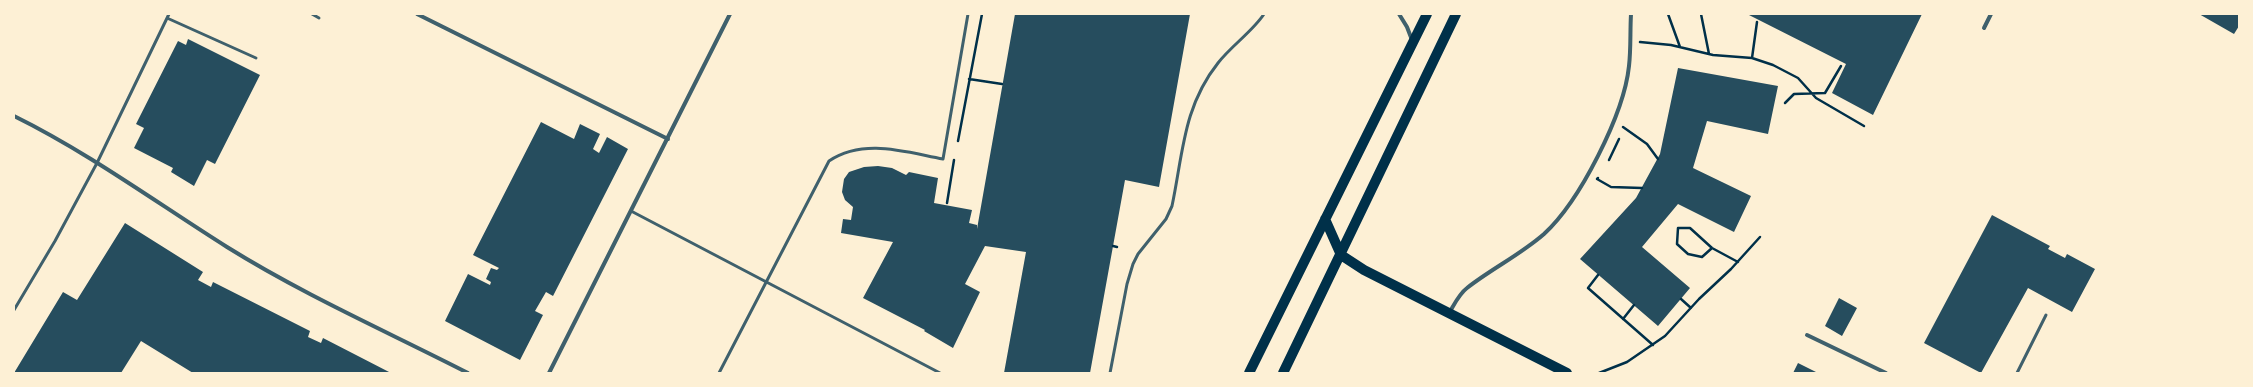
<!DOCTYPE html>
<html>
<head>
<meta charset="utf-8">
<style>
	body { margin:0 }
	#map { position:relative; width:2253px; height:387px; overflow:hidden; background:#fdf0d5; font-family:Ubuntu,sans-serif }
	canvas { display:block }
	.frame { position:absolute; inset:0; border:15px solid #fdf0d5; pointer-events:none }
</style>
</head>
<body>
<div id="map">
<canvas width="2253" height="387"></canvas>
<div class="frame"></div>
</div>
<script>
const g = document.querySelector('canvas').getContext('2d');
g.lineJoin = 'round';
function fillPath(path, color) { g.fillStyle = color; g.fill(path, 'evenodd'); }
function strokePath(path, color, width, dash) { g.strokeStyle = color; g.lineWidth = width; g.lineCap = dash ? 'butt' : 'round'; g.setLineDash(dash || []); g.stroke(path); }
fillPath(new Path2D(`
	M1015,14h175l-31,173 -34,-7 -35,193h-86l22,-121 -41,-6 -20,38 15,8 -27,56 -29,-17 1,-1 -62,-32 30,-56 -52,-9 2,-14 8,1 2,-13 -8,-7 -3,-8 2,-13 5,-7 15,-5 14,-1 14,2 14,7 3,-3 29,6 -4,25 38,7 -3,13 8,2v4z
	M1747,14h175l-49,101 -41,-22 14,-29z
	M2199,14h40v12l-5,8z
	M188,39l72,36 -45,89 -8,-4 -13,26 -23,-14 2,-4 -39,-20 10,-20 -8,-4 42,-83 8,4z
	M1678,68l100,18 -10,48 -61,-13 -14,47 58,28 -17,36 -56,-28 -36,43 48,41 -32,38 -78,-67 56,-61 24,-44z
	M541,122l33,17 6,-15 20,10 -7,15 6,4 8,-16 21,12 -75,147 -7,-4 -11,19 8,4 -23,45 -75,-39 23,-47 22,11 1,-3 -5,-3 5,-11 6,2 2,-2 -26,-13z
	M1992,215l58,31 -2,3 17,9 2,-4 28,15 -23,43 -44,-24 -47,85 -57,-30z
	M125,223l78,49 -5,8 13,7 2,-5 97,49 -2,6 13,6 2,-5 68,35h-198l-52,-32 -20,32h-107l49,-81 14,8z
	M1839,298l18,10 -15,28 -17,-10z
	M1798,363l20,10h-25z`), '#264d5e');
strokePath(new Path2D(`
	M1668,14l12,33
	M1701,14l8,40
	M1640,42l31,3 42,10 39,3 21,7 25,13 18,20 48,28
	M1752,58l5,-36
	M969,79l33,5
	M1785,103l9,-9 31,-1 16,-27
	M1623,127l24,17 11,15
	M958,141l24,-127
	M1609,160l10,-21
	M1598,178l-1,1 14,8 31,1
	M947,203l7,-43
	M1113,246l4,1
	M1712,248l-10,9 -14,-3 -11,-10 1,-16h12l22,20 26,14
	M1598,275l-10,13 65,57
	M1681,299l10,9
	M1623,319l11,-14
	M1599,373l28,-11 38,-26 34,-37 32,-30 29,-32`), '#003049', 2.5);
strokePath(new Path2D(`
	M312,14l7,4
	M167,18l89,40
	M631,211l309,162
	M14,310l41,-69 42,-78 72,-149
	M719,373l110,-212c35,-23 76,-9 114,-2l25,-145
	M1110,373l17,-89 6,-20 5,-10 28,-35 6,-13c11,-52 11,-99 46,-143 13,-17 35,-32 46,-49
	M2017,373l29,-58`), '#3f606c', 3);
strokePath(new Path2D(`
	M417,14l251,125
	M1399,14l8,13 5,13
	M1984,28l7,-14
	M14,116c75,37 143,87 213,131 77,48 161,85 241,126
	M1449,313c5,-8 10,-19 18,-25 24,-19 53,-33 77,-54 36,-33 80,-120 85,-168 2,-17 1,-35 2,-52
	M1807,335l79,38
	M549,373l181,-359`), '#3f606c', 4);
strokePath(new Path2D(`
	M1325,219l16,36 23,15 203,103
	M1249,373l178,-359
	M1283,373l173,-359`), '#003049', 10);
</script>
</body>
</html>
